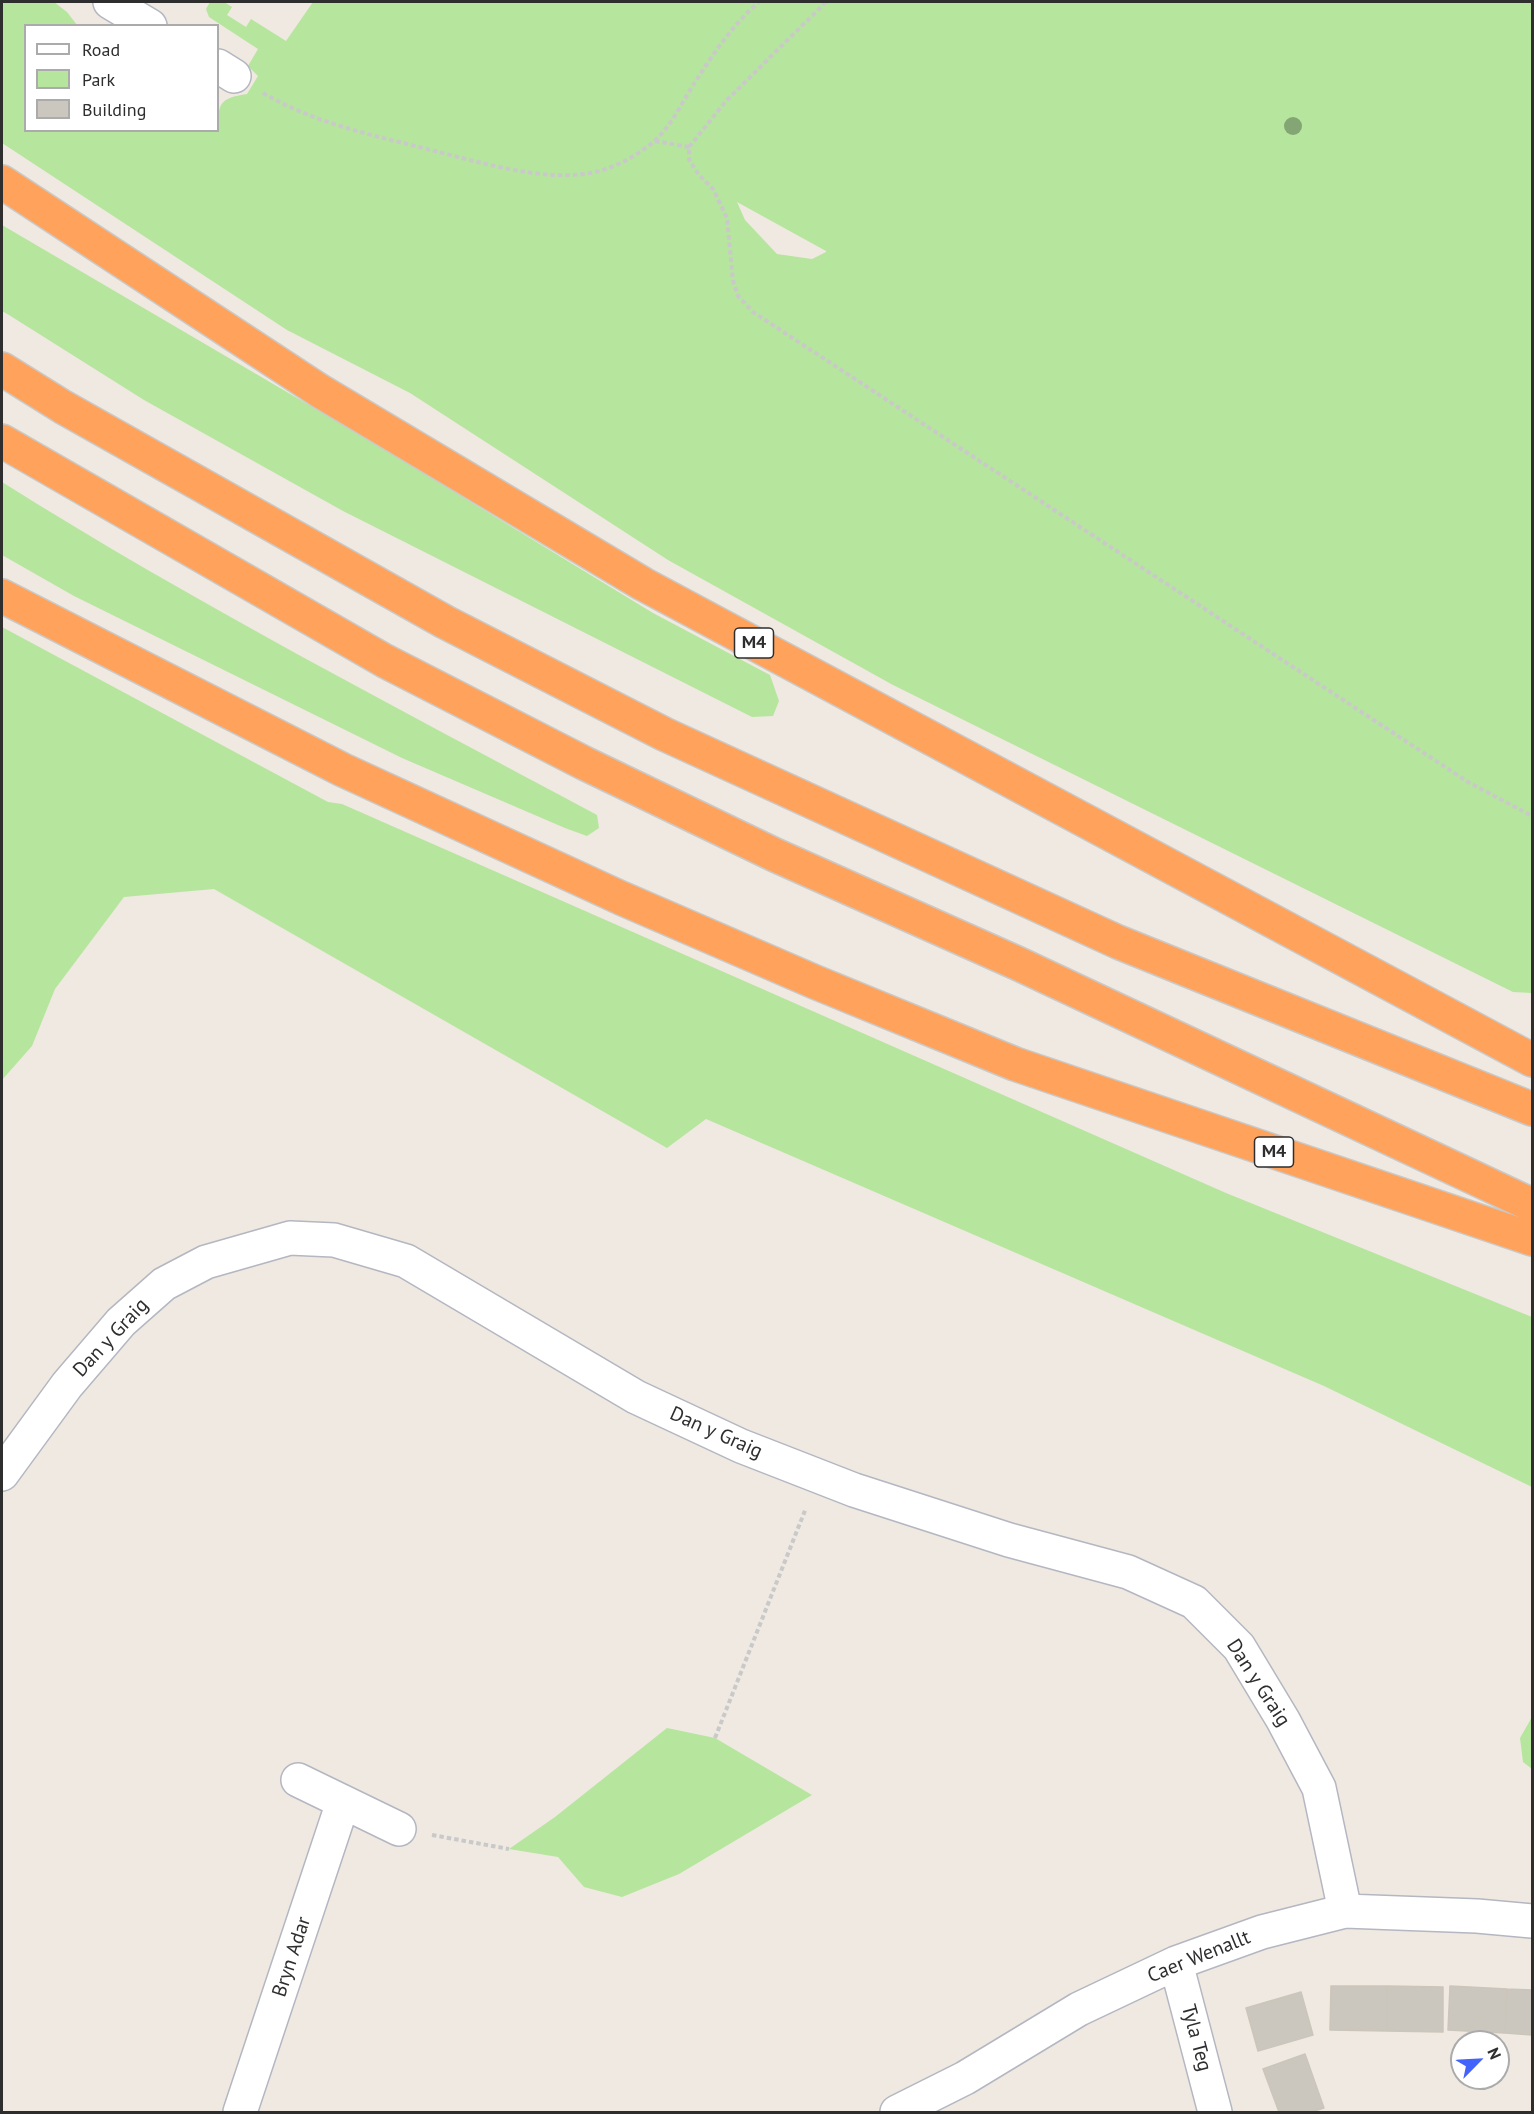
<!DOCTYPE html>
<html>
<head>
<meta charset="utf-8">
<style>
	body { margin:0 }
	#map { position:relative; width:1534px; height:2114px; overflow:hidden; background:#efe9e1; font-family:"PT Sans",sans-serif }
	canvas { display:block }
	.frame { position:absolute; inset:0; border:3px solid #2e2e2e; pointer-events:none }
	.legend { position:absolute; left:24px; top:24px; width:195px; height:108px; box-sizing:border-box; background:#fff; border:2px solid #ababab; margin:0; padding:8px 10px; list-style:none; font-size:18px; color:#2e2e2e }
	.legend li { display:flex; align-items:center; gap:12px; height:30px }
	.legend b { width:30px; border:2px solid #ababab }
	.north { position:absolute; left:1450px; top:2030px; width:60px; height:60px; box-sizing:border-box; background:#fff; border:2px solid #ababab; border-radius:50%; rotate:66deg; font-size:16px; font-weight:700; line-height:24px; text-align:center; color:#2e2e2e }
	.north::after { content:''; display:block; margin:auto; width:21px; height:27px; background:#4264fb; clip-path:polygon(50% 0,100% 100%,50% 72%,0 100%) }
</style>
</head>
<body>
<div id="map">
<canvas width="1534" height="2114"></canvas>
<div class="frame"></div>
<ul class="legend">
<li><b style="height:8px;background:#fff"></b>Road</li>
<li><b style="height:16px;background:#b6e59e"></b>Park</li>
<li><b style="height:16px;background:#cbc7bf"></b>Building</li>
</ul>
<div class="north">N</div>
</div>
<script>
const g = document.querySelector('canvas').getContext('2d');
g.lineJoin = 'round';
function fillPath(path, color) { g.fillStyle = color; g.fill(path, 'evenodd'); }
function strokePath(path, color, width, dash) { g.strokeStyle = color; g.lineWidth = width; g.lineCap = dash ? 'butt' : 'round'; g.setLineDash(dash || []); g.stroke(path); }
function write(font, color, halo, rows, align = 'center') {
  g.font = font + ' "PT Sans",sans-serif'; g.lineWidth = 6; g.setLineDash([]); g.textBaseline = 'middle'; g.strokeStyle = halo; g.fillStyle = color; for (const [text, x, y, turn = 0] of rows) {
    g.save(); g.translate(x, y); g.rotate((+turn || 0) * Math.PI / 180); g.textAlign = isNaN(turn) ? turn : align; if (halo) g.strokeText(text, 0, 0); g.fillText(text, 0, 0); g.restore();
  }
}
fillPath(new Path2D(`
	M2,2h52l13,10 10,13 -51,1v104h192c0,-26 1,-32 29,-36l11,-18 -10,-10 10,-17 -49,-32 -3,-8 4,-7h14l8,5 -5,8 19,12 5,-8 35,22 27,-39h1219v991l-19,-1 -620,-307 -225,-125 -258,-167 -123,-63 -285,-187zM737,202l89,49v1l-14,7 -35,-5 -32,-34z
	M2,225l377,221 274,167 117,62 9,26 -6,15 -21,1 -409,-206 -199,-111 -135,-85 -7,-4z
	M2,482c192,121 394,225 595,333l2,13 -12,8 -22,-8 -163,-70 -328,-162 -72,-41z
	M2,627l326,175 14,2 884,389 306,124v170l-208,-101 -618,-267 -39,29 -453,-259 -90,8 -69,92 -23,57 -30,34z
	M1532,1717v52l-9,-7 -3,-24z
	M667,1728l48,10 97,57 -133,79 -57,23 -38,-10 -26,-30 -49,-8 46,-32z`), '#b6e59e');
const building = new Path2D(`
	M1331,1986h56v45l-57,-1z
	M1387,1986l56,1v45l-56,-1z
	M1450,1986l57,3 -2,44 -57,-3z
	M1507,1989l25,1v45l-27,-2z
	M1301,1992l12,43 -55,16 -12,-43z
	M1305,2054l19,54 -13,4h-32l-16,-43z`);
fillPath(building, '#cbc7bf');
strokePath(building, '#cbc5ba', 1.5);
const minor = new Path2D(`
	M110,2l40,24
	M218,66l16,10
	M2,1474l65,-89 54,-63 43,-38 42,-22 84,-24 44,2 72,21 230,136 105,49 113,44 155,50 119,32 66,30 45,45 44,73 36,68 26,123
	M298,1780l101,49
	M1176,1963l39,149
	M240,2112l103,-310
	M897,2112l68,-34 114,-69 97,-46 86,-31 83,-21 132,5 55,5`);
const motorway = new Path2D(`
	M2,182l318,209 323,193 889,476
	M2,369l61,38 382,215 219,112 454,208 414,167
	M2,441l383,220 199,102 191,92 244,109 513,241
	M2,596l341,174 278,128 194,84 200,82 517,175`);
strokePath(minor, '#b4b7c1', 36);
strokePath(motorway, '#c9c9c9', 36);
strokePath(new Path2D(`
	M826,2l-100,99 -37,46v13l10,15 14,14 14,29 6,63 5,15 15,16 715,470 64,34
	M263,93c53,31 113,43 172,58 43,11 103,29 148,23 26,-3 49,-15 69,-31 18,-15 28,-37 40,-56 19,-30 40,-62 67,-85
	M655,141l34,6
	M715,1738l91,-230
	M432,1835l77,14`), '#c9c9c9', 4, [4.5, 3]);
strokePath(minor, '#fff', 33);
strokePath(motorway, '#ffa35c', 33);
g.fillStyle = '#84a574';
for (const [x, y] of [
	[1293,126]
]) { g.beginPath(); g.arc(x, y, 9, 0, 2 * Math.PI); g.fill(); }
for (const [x, y, w] of [
	[754,643,39],
	[1274,1152,39]
]) { const box = new Path2D(); box.roundRect(x - w / 2, y - 15, w, 30, 4.5); g.fillStyle = '#fff'; g.fill(box); strokePath(box, '#2e2e2e', 1.5); }
write('bold 18px', '#2e2e2e', null, [
	["M4",754,643],
	["M4",1274,1152]
]);
write('20px', '#2e2e2e', '#fff', [
	["Dan y Graig",111,1338,-47],
	["Dan y Graig",716,1433,24],
	["Dan y Graig",1258,1683,57],
	["Bryn Adar",292,1957,-72],
	["Caer Wenallt",1199,1957,-22],
	["Tyla Teg",1196,2038,75]
]);
</script>
</body>
</html>
